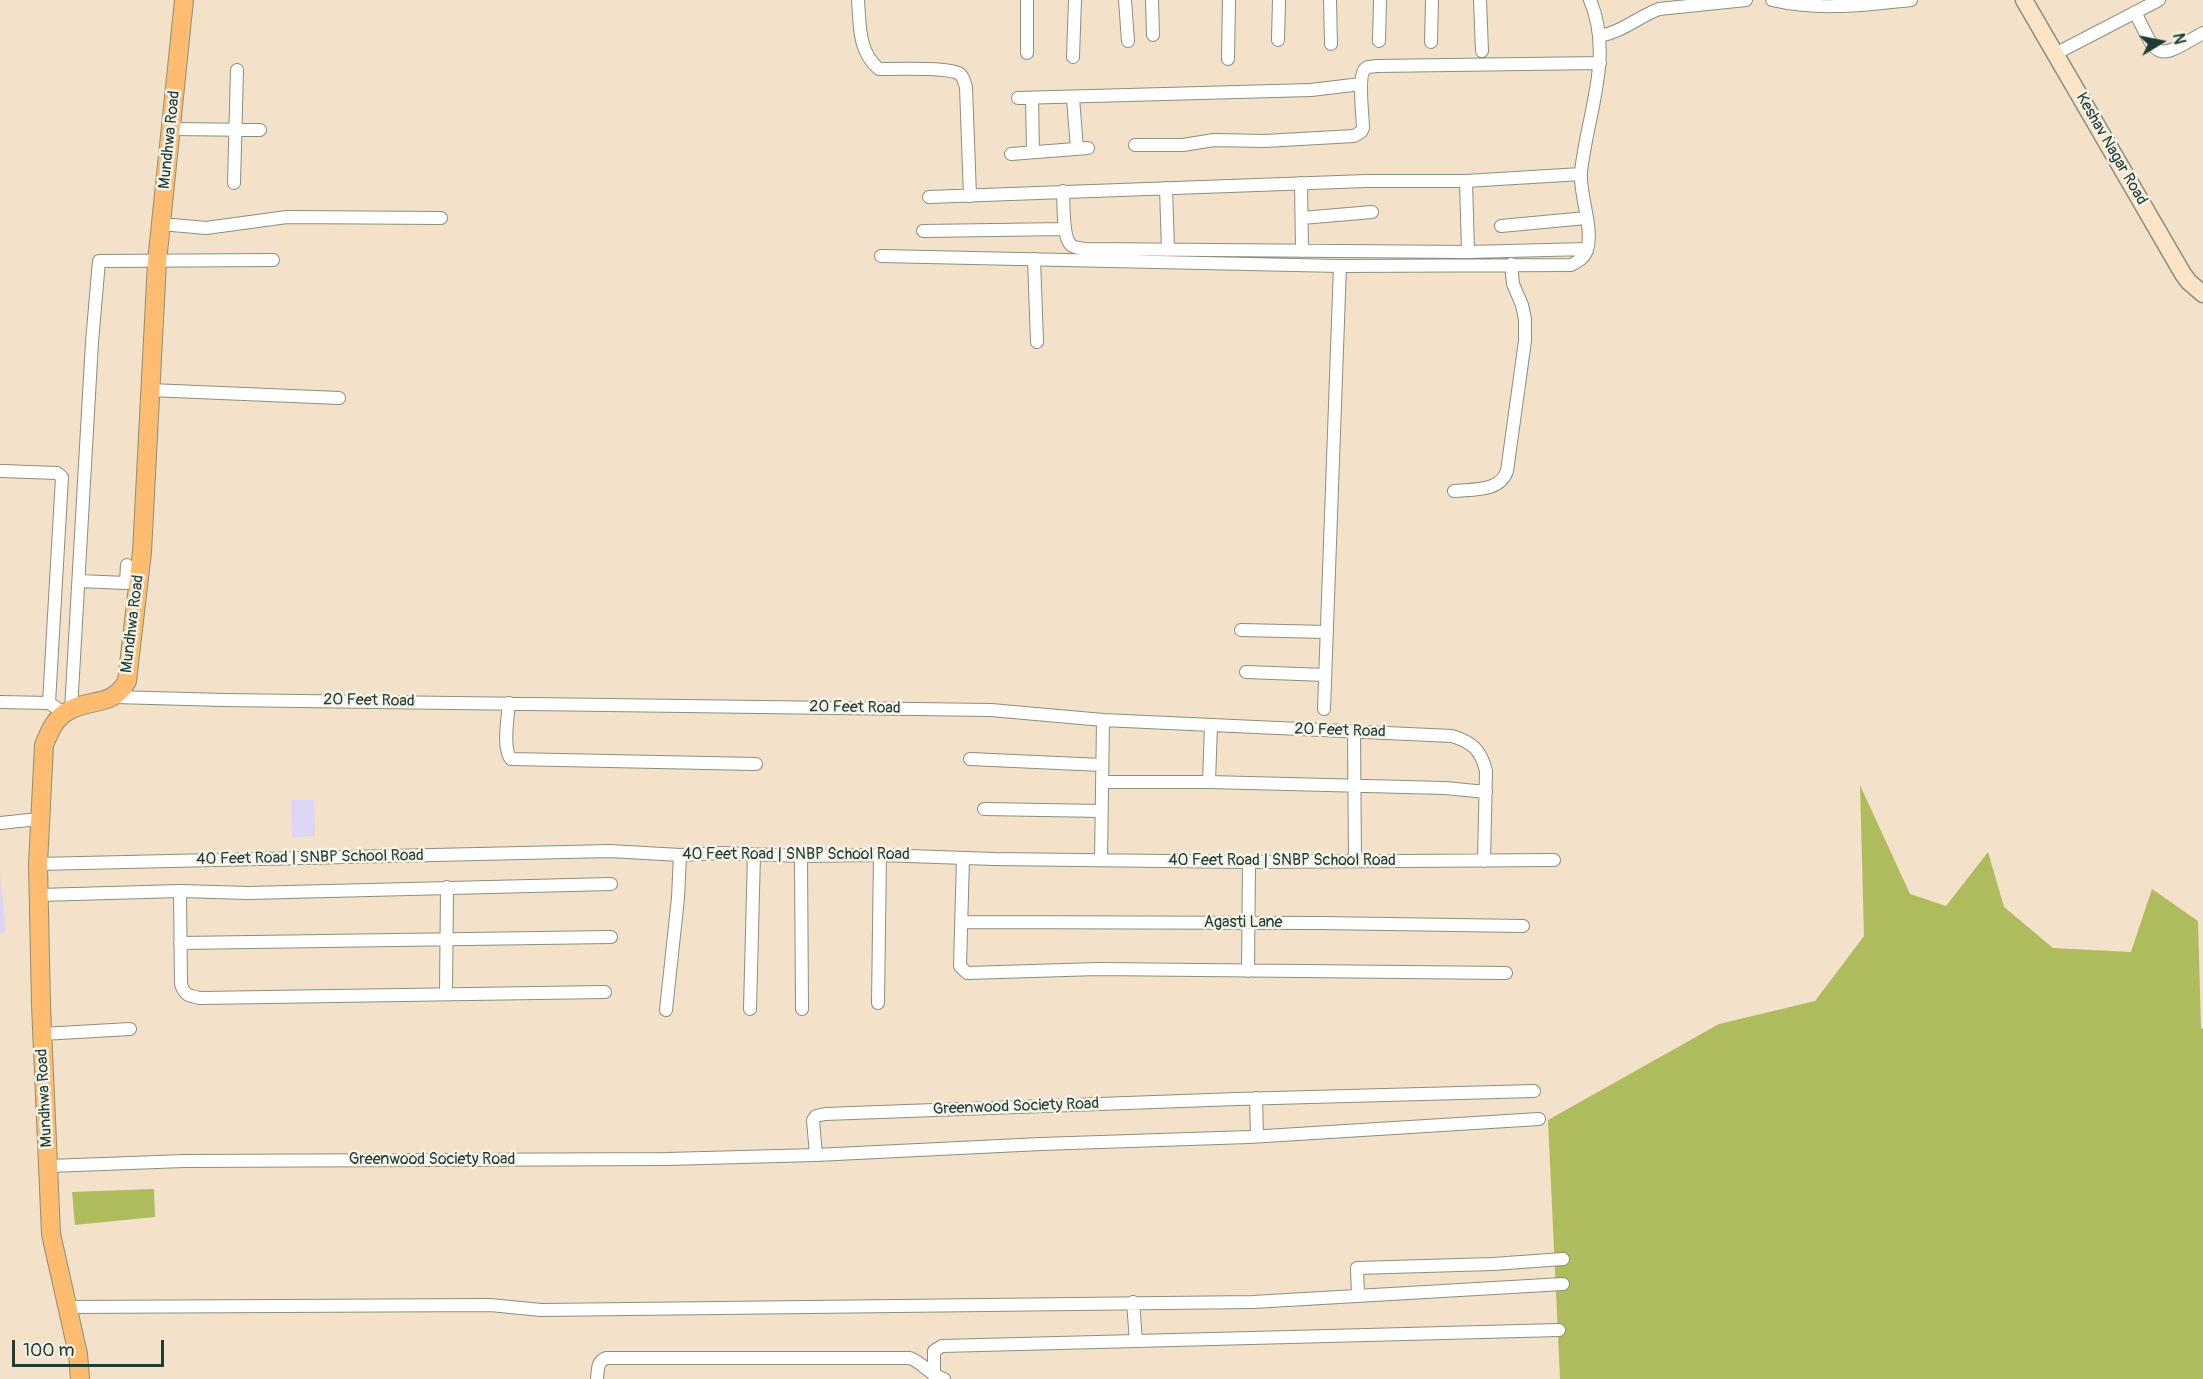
<!DOCTYPE html>
<html>
<head>
<meta charset="utf-8">
<style>
	body { margin:0 }
	#map { position:relative; width:2203px; height:1379px; overflow:hidden; background:#f3e2c9; font-family:Pangolin,sans-serif }
	canvas { display:block }
	.north { position:absolute; left:2131px; top:12px; width:60px; height:60px; -webkit-text-stroke:4px #f7f3e8; paint-order:stroke; rotate:80deg; font-size:16px; font-weight:700; line-height:24px; text-align:center; color:#1f3d34 }
	.north::after { content:''; display:block; margin:auto; width:21px; height:27px; background:#1f3d34; clip-path:polygon(50% 0,100% 100%,50% 72%,0 100%) }
	.scale { position:absolute; left:12px; top:1340px; width:152px; height:27px; box-sizing:border-box; border:3px solid #1f3d34; border-top:0; padding-left:8px; font-size:18px; line-height:21px; white-space:nowrap; color:#1f3d34; -webkit-text-stroke:4px #f7f3e8; paint-order:stroke }
</style>
</head>
<body>
<div id="map">
<canvas width="2203" height="1379"></canvas>
<div class="north">N</div>
<div class="scale">100 m</div>
</div>
<script>
const g = document.querySelector('canvas').getContext('2d');
g.lineJoin = 'round';
function fillPath(path, color) { g.fillStyle = color; g.fill(path, 'evenodd'); }
function strokePath(path, color, width, dash) { g.strokeStyle = color; g.lineWidth = width; g.lineCap = dash ? 'butt' : 'round'; g.setLineDash(dash || []); g.stroke(path); }
function write(font, color, halo, rows, align = 'center') {
  g.font = font + ' Pangolin,sans-serif'; g.lineWidth = 5; g.setLineDash([]); g.textBaseline = 'middle'; g.strokeStyle = halo; g.fillStyle = color; for (const [text, x, y, turn = 0] of rows) {
    g.save(); g.translate(x, y); g.rotate((+turn || 0) * Math.PI / 180); g.textAlign = isNaN(turn) ? turn : align; if (halo) g.strokeText(text, 0, 0); g.fillText(text, 0, 0); g.restore();
  }
}
fillPath(new Path2D(`
	M291,800h23l1,36 -23,1z
	M0,873l6,59 -6,1z`), '#ddd5f6');
fillPath(new Path2D(`
	M1860,785l50,109 36,12 42,-54 16,55 49,41 78,4 21,-63 46,32 3,107 2,1v350h-643l-12,-259 171,-96 96,-23 49,-65z
	M154,1189l1,28 -80,8 -3,-33z`), '#afbc5d');
const street = new Path2D(`
	M858,0c2,25 0,52 21,69 16,0 70,-2 81,5 4,4 4,8 6,13l4,109
	M1027,0v53
	M1125,0l3,41
	M1152,0l1,35
	M1330,0l1,44
	M1480,0l2,51
	M1772,0c47,11 92,5 139,0
	M2135,12c24,49 21,48 68,21
	M1600,36c26,-6 36,-18 59,-27l87,-9
	M1278,40l1,-40
	M1379,41l1,-41
	M1431,42l1,-42
	M2055,54l104,-54
	M1073,57l2,-57
	M1228,59l1,-59
	M1018,98l293,-8 50,-6
	M1032,98l1,54
	M1073,98l4,51
	M171,129l89,1
	M1135,145h48l31,-5 51,1 89,-5 7,-4 2,-4c0,-11 -6,-54 3,-60 3,-2 7,-1 10,-2l224,-3
	M1011,154l77,-6
	M1466,181l2,71
	M234,183l3,-113
	M1301,183l1,68
	M1166,188l2,62
	M1063,191c1,12 -1,46 8,54 3,3 9,3 14,4l383,3 119,-3
	M929,197l437,-16h100l115,-7
	M1302,218l70,-6
	M161,224l45,4 81,-11 154,1
	M1501,226l85,-8
	M923,231l142,-2
	M881,256l459,10 231,-1c8,-4 13,-7 16,-15 7,-22 -8,-55 -6,-78 6,-57 33,-116 9,-172
	M1034,259l3,83
	M150,390l189,8
	M2,471l55,2 5,4 -13,226
	M1454,491c19,-2 46,1 53,-20l18,-130v-22l-3,-14 -9,-21 -2,-20
	M79,581l47,2 1,-18
	M1241,630l86,2
	M1246,672l79,3
	M115,697l108,3 768,10 112,10 349,16c20,6 29,14 34,35l-2,90
	M0,702l49,1 15,10
	M509,703c-1,14 -7,46 2,56l245,5
	M1324,709l16,-443
	M71,710l21,-368 7,-81 174,-1
	M1354,732l1,129
	M970,759l132,6
	M1102,782h107l236,6 41,4
	M1209,782l2,-57
	M984,809l117,2
	M0,823l39,-4
	M801,856l1,153
	M963,858l-3,108 7,7 131,-4 408,4
	M1101,860l2,-140
	M38,864l572,-13 70,4 42,-2 79,3 79,-1 114,4 255,3 305,-2
	M180,891l1,93c3,11 8,12 19,14l405,-6
	M39,895l141,-4 68,2 363,-9
	M962,922l358,1 203,3
	M180,943l431,-6
	M1248,971l1,-109
	M446,994l1,-107
	M878,1003l2,-148
	M750,1009l4,-155
	M666,1010l12,-112 2,-43
	M42,1034l88,-5
	M1256,1098l1,38
	M816,1155l-3,-35 3,-4 9,-2 412,-15 297,-8
	M49,1166l135,-5 483,-2 149,-4 225,-11 208,-7 290,-18
	M1358,1296l-1,-28 136,-4 70,-5
	M1133,1302l3,39 423,-11
	M68,1307l422,-2 51,5 712,-8 310,-18
	M934,1376v-25l8,-5 194,-5
	M597,1379c1,-10 0,-17 9,-21h304c13,5 20,17 34,21`);
const secondary = new Path2D(`
	M2024,0l159,274 6,8 14,12`);
const primary = new Path2D(`
	M80,1379l-2,-25 -27,-120 -10,-229 -3,-141 6,-119c5,-12 10,-25 21,-32 22,-16 47,-4 62,-32l15,-129 15,-290 27,-262`);
strokePath(street, '#89907e', 14);
strokePath(secondary, '#89907e', 19);
strokePath(primary, '#89907e', 20);
strokePath(street, '#fff', 12);
strokePath(secondary, '#fee4c6', 16);
strokePath(primary, '#fdbc70', 18);
write('16px', '#1f3d34', '#f7f3e8', [
	["Mundhwa Road",170,140,-84],
	["Keshav Nagar Road",2111,149,60],
	["Mundhwa Road",133,624,-83],
	["20 Feet Road",369,701,1],
	["20 Feet Road",855,708,1],
	["20 Feet Road",1340,731,2],
	["40 Feet Road | SNBP School Road",796,855],
	["40 Feet Road | SNBP School Road",310,858,-1],
	["40 Feet Road | SNBP School Road",1282,861],
	["Agasti Lane",1243,923],
	["Mundhwa Road",45,1098,-93],
	["Greenwood Society Road",1016,1107,-2],
	["Greenwood Society Road",432,1160]
]);
</script>
</body>
</html>
